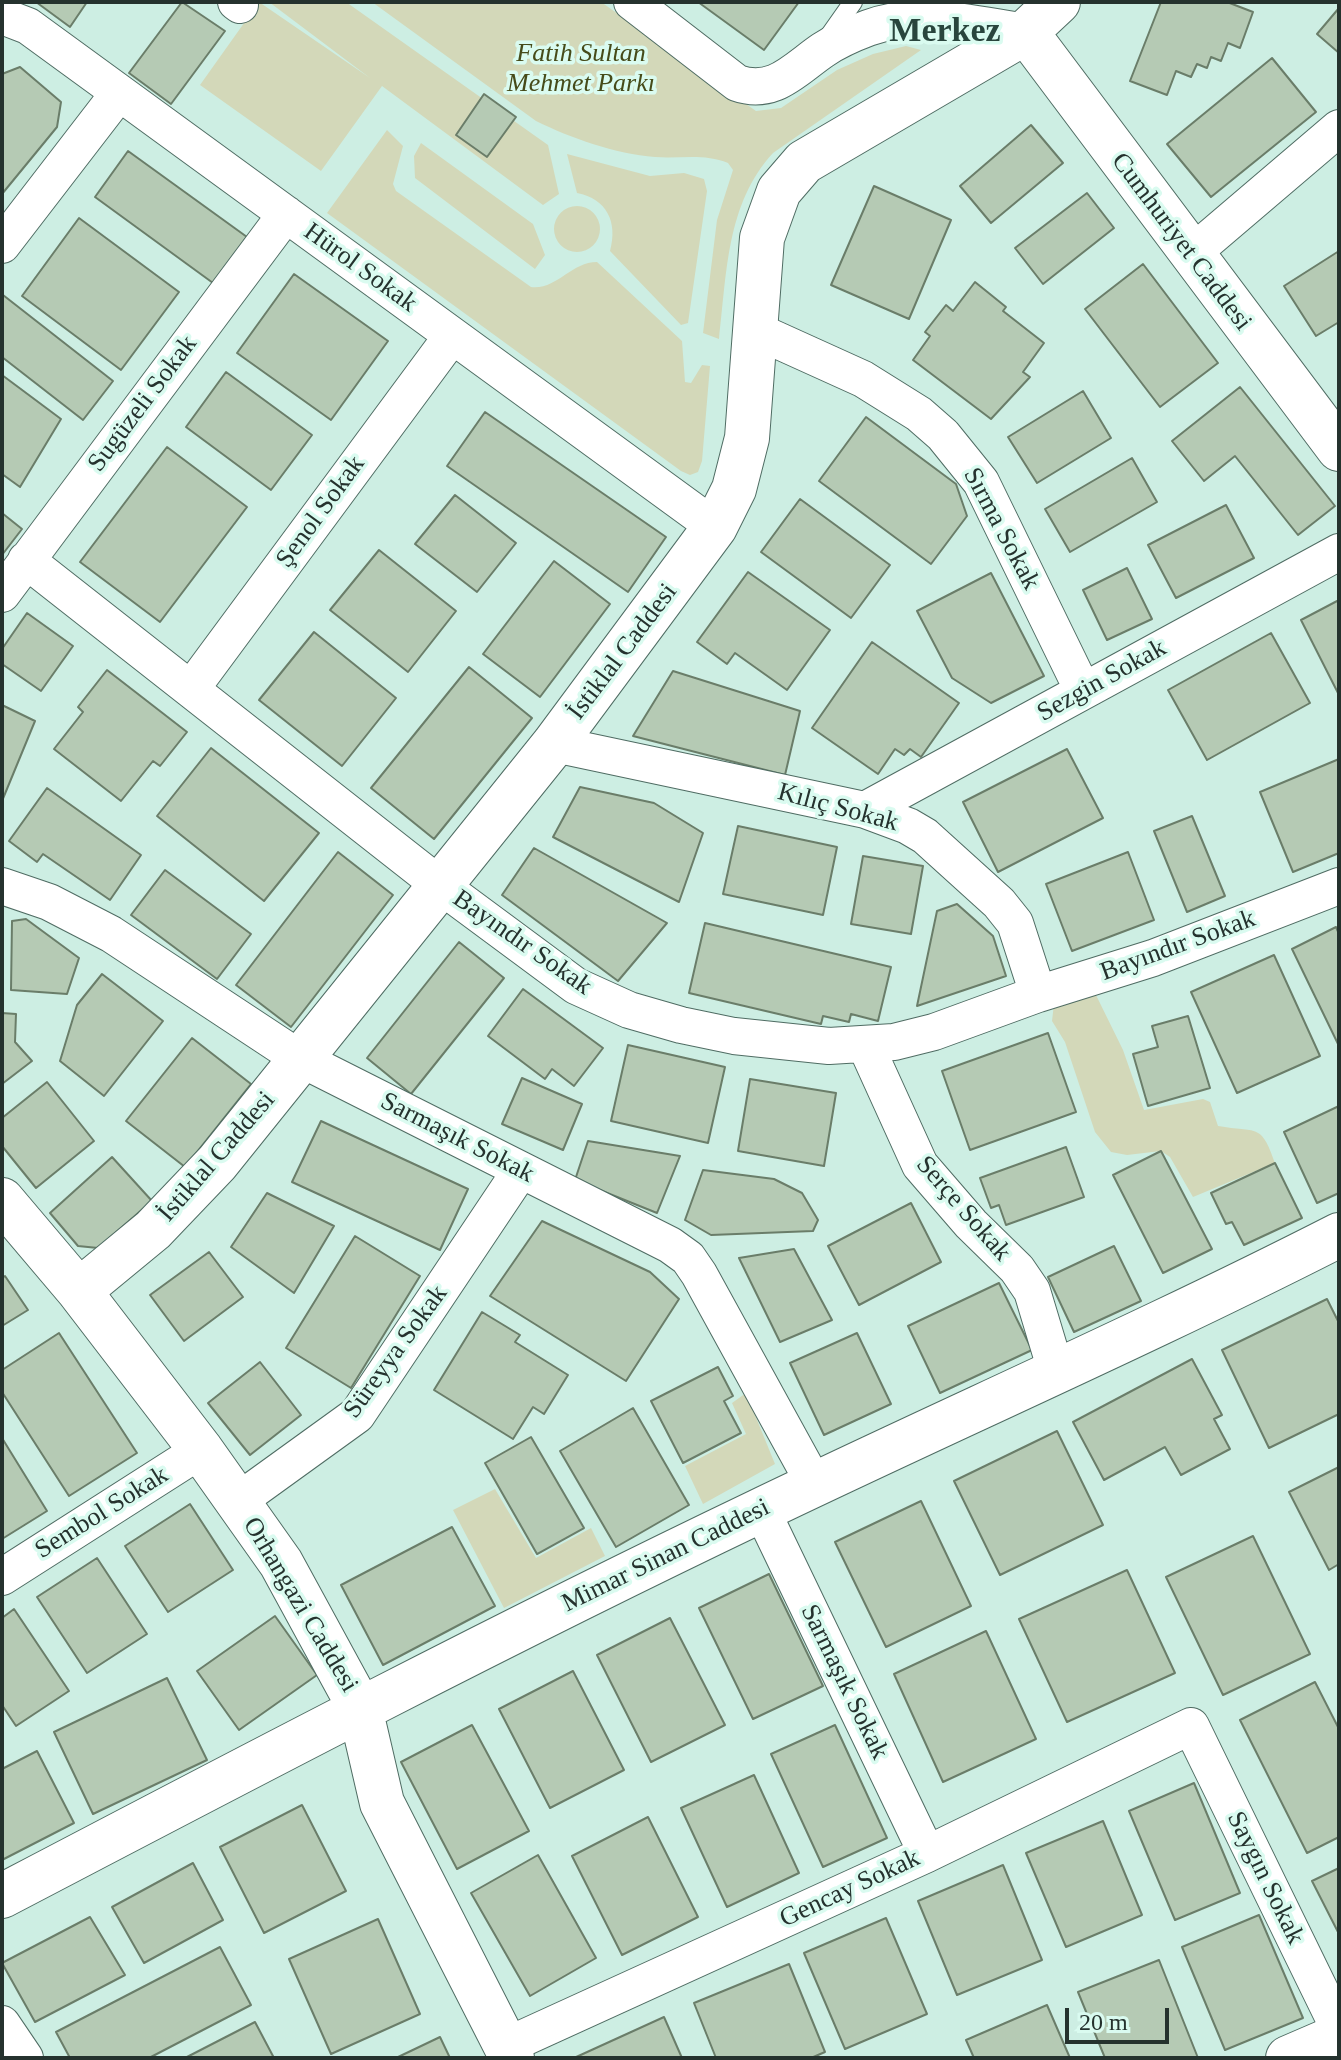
<!DOCTYPE html>
<html>
<head>
<meta charset="utf-8">
<style>
	body { margin:0 }
	#map { position:relative; width:1341px; height:2060px; overflow:hidden; background:#cdeee3; font-family:"Times New Roman",serif }
	canvas { display:block }
	.frame { position:absolute; inset:0; border:4px solid #25322e; pointer-events:none }
	.scale { position:absolute; left:1065px; top:2008px; width:104px; height:36px; box-sizing:border-box; border:4px solid #25322e; border-top:0; padding-left:10px; font-size:24px; line-height:28px; white-space:nowrap; color:#25322e; -webkit-text-stroke:6px #dafbf0; paint-order:stroke }
</style>
</head>
<body>
<div id="map">
<canvas width="1341" height="2060"></canvas>
<div class="frame"></div>
<div class="scale">20 m</div>
</div>
<script>
const g = document.querySelector('canvas').getContext('2d');
g.lineJoin = 'round';
function fillPath(path, color) { g.fillStyle = color; g.fill(path, 'evenodd'); }
function strokePath(path, color, width, dash) { g.strokeStyle = color; g.lineWidth = width; g.lineCap = dash ? 'butt' : 'round'; g.setLineDash(dash || []); g.stroke(path); }
function write(font, color, halo, rows, align = 'center') {
  g.font = font + ' "Times New Roman",serif'; g.lineWidth = 7; g.setLineDash([]); g.textBaseline = 'middle'; g.strokeStyle = halo; g.fillStyle = color; for (const [text, x, y, turn = 0] of rows) {
    g.save(); g.translate(x, y); g.rotate((+turn || 0) * Math.PI / 180); g.textAlign = isNaN(turn) ? turn : align; if (halo) g.strokeText(text, 0, 0); g.fillText(text, 0, 0); g.restore();
  }
}
fillPath(new Path2D(`
	M259,2l111,76 -101,-76h77l202,143 11,49 -16,11 -161,-119 -61,85 -121,-86z
	M372,2h229l155,109 25,-3 56,-38 36,-16 33,-8 15,4 -148,103c-47,51 -46,121 -54,186l-16,-6 14,-113 16,-50 -5,-7c-24,-10 -48,-4 -73,-6 -40,-3 -84,-19 -119,-36z
	M387,130l16,16 -10,38 3,7 135,96c26,3 40,-25 66,-25l85,79 3,41 6,1 11,-18 8,1 -8,95 -4,11 -8,3 -9,-4 -354,-258z
	M421,143l112,81 12,31 -10,14 -120,-91 -1,-22z
	M567,154l83,22 34,-3 20,6 3,12 -19,132 -7,2 -71,-74c8,-29 -3,-52 -33,-58z
	M554 229a23 23 0 1 1 46 0a23 23 0 1 1-46 0Z
	M1095,993l28,57 21,60 59,-11 7,3 8,24c39,7 43,-4 57,37l-82,34 -23,-40 -9,-6 -34,4 -16,-3 -16,-20 -30,-90 -13,-21 2,-17z
	M746,1393l29,71 -72,40 -18,-38 61,-32 -14,-31z
	M495,1489l41,69 55,-30 14,28 -101,52 -51,-98z`), '#d3d8b9');
const building = new Path2D(`
	M36,2h51l-17,25z
	M182,2l43,29 -54,73 -42,-31z
	M698,2h101l-35,48z
	M1161,2h66l26,10 -13,36 -12,-5 -7,18 -10,-4 -4,11 -10,-4 -6,13 -15,-6 -9,24 -37,-14z
	M1339,8v45l-22,-19z
	M1272,58l44,54 -105,85 -44,-53z
	M20,67l41,35 -4,25 -55,67v-120z
	M484,94l32,23 -29,40 -31,-22z
	M1031,125l32,38 -72,60 -31,-37z
	M128,151l119,86 -34,46 -118,-86z
	M874,186l77,34 -42,99 -78,-34z
	M1087,193l27,35 -71,56 -28,-36z
	M79,218l100,74 -58,78 -99,-74z
	M1339,251v71l-23,14 -32,-50z
	M1143,264l75,99 -58,44 -75,-98z
	M294,274l94,67 -57,79 -94,-67z
	M975,282l31,25 -3,4 41,32 -21,29 7,5 -39,42 -78,-59 17,-24 -5,-4 21,-27 7,6z
	M3,295l110,86 -30,39 -81,-63z
	M226,372l86,63 -41,55 -85,-63z
	M2,375l59,44 -41,68 -18,-13z
	M1240,387l95,119 -37,29 -63,-79 -31,25 -32,-40z
	M1083,391l28,47 -74,45 -29,-46z
	M485,412l181,125 -38,55 -181,-126z
	M866,417l90,67 11,32 -36,48 -112,-83z
	M167,447l80,60 -87,115 -80,-60z
	M1132,458l25,44 -87,50 -25,-43z
	M455,495l61,48 -39,49 -62,-48z
	M800,499l90,66 -39,53 -90,-66z
	M1226,505l28,53 -78,40 -28,-53z
	M2,513l20,16 -20,26z
	M379,550l77,61 -48,61 -78,-62z
	M554,561l56,43 -70,93 -57,-43z
	M1127,568l25,51 -45,21 -24,-50z
	M748,572l82,58 -43,60 -52,-37 -8,11 -30,-22z
	M991,573l53,103 -53,27 -39,-25 -35,-67z
	M1339,600v95l-38,-75z
	M27,613l46,33 -32,45 -39,-27v-15z
	M314,632l82,66 -54,68 -83,-66z
	M1271,633l39,70 -103,57 -39,-70z
	M872,642l87,61 -38,54 -11,-8 -6,6 -9,-6 -17,25 -66,-46z
	M469,667l63,51 -98,121 -63,-51z
	M107,670l80,62 -27,34 -7,-5 -32,40 -67,-52 29,-37 -5,-5z
	M673,671l127,40 -15,64 -152,-39z
	M2,705l33,16 -33,80z
	M211,748l108,85 -55,68 -107,-85z
	M1067,749l36,69 -105,54 -35,-70z
	M1339,759v94l-46,19 -33,-80z
	M580,787l74,16 49,30 -24,69 -126,-65z
	M47,788l94,67 -31,45 -67,-46 -6,8 -28,-21z
	M1192,816l33,80 -38,16 -33,-81z
	M738,826l99,21 -14,68 -100,-21z
	M534,848l133,75 -49,58 -116,-86z
	M338,852l55,43 -102,132 -55,-42z
	M1128,852l26,68 -82,31 -26,-67z
	M863,856l60,10 -12,68 -60,-10z
	M165,870l86,64 -34,45 -86,-64z
	M957,904l36,32 13,40 -89,30 20,-95z
	M26,919l53,39 -12,36 -56,-4 1,-69z
	M705,923l186,44 -13,54 -27,-7 -2,8 -26,-6 -2,8 -132,-31z
	M1336,927l3,7v112l-47,-97z
	M459,942l45,36 -93,116 -44,-36z
	M1274,955l46,101 -83,37 -46,-101z
	M102,974l61,47 -59,75 -44,-35 17,-56z
	M523,989l80,59 -29,38 -22,-17 -7,10 -57,-43z
	M2,1013l14,1 -1,28 17,19 -30,23z
	M1188,1016l22,72 -62,18 -15,-52 25,-7 -6,-21z
	M1048,1033l28,79 -106,38 -28,-79z
	M192,1038l59,46 -66,83 -59,-46z
	M628,1045l97,22 -17,76 -97,-22z
	M522,1078l60,26 -19,46 -61,-26z
	M750,1079l86,14 -12,73 -86,-15z
	M47,1082l47,59 -58,47 -34,-42v-28z
	M1339,1106v87l-22,10 -33,-71z
	M321,1121l147,68 -28,61 -148,-68z
	M588,1141l92,15 -23,57 -82,-33z
	M1066,1147l18,50 -78,28 -7,-20 -8,3 -11,-30z
	M1161,1151l51,98 -49,24 -50,-98z
	M112,1157l40,44 -54,47 -20,-2 -28,-33z
	M1275,1163l27,55 -58,27 -12,-23 -6,2 -15,-31z
	M703,1170l71,9 28,14 16,27 -5,11 -102,4 -26,-15z
	M267,1193l67,33 -40,67 -63,-46z
	M911,1203l30,59 -82,43 -31,-59z
	M542,1221l108,51 29,27 -53,82 -136,-85z
	M355,1236l65,40 -69,112 -65,-40z
	M1114,1246l27,55 -67,31 -26,-55z
	M794,1249l38,71 -52,22 -41,-84z
	M209,1252l34,45 -59,44 -34,-46z
	M5,1276l23,34 -26,16v-48z
	M999,1283l33,67 -92,43 -32,-67z
	M1327,1299l12,24v91l-70,34 -47,-98z
	M482,1312l38,23 -5,7 53,33 -24,39 -11,-7 -20,32 -79,-49z
	M59,1333l78,120 -68,43 -67,-104v-22z
	M857,1333l34,71 -67,31 -34,-72z
	M1192,1359l30,56 -8,4 16,30 -49,26 -16,-28 -61,33 -31,-58z
	M260,1362l41,53 -51,40 -42,-52z
	M718,1367l15,29 -9,5 17,32 -58,30 -32,-62z
	M633,1408l56,97 -73,42 -56,-96z
	M1057,1431l46,94 -103,50 -46,-94z
	M531,1437l53,91 -47,26 -52,-91z
	M2,1438l45,73 -45,28z
	M1339,1467v97l-10,6 -40,-78z
	M921,1501l50,105 -85,41 -51,-105z
	M190,1504l43,66 -65,42 -43,-66z
	M452,1527l43,79 -112,59 -42,-80z
	M1253,1536l57,118 -87,41 -57,-118z
	M97,1558l50,76 -60,39 -50,-76z
	M1127,1570l48,103 -108,49 -48,-103z
	M769,1574l54,112 -70,33 -54,-111z
	M14,1609l55,82 -53,35 -14,-21v-87z
	M275,1616l42,59 -78,55 -42,-59z
	M670,1618l55,107 -74,37 -54,-107z
	M986,1631l50,108 -93,43 -49,-108z
	M573,1671l51,99 -74,38 -51,-99z
	M167,1678l40,82 -114,54 -39,-82z
	M1315,1682l24,47v108l-32,16 -67,-133z
	M472,1725l57,106 -72,38 -56,-107z
	M835,1725l52,113 -64,29 -52,-113z
	M37,1751l37,72 -72,37v-91z
	M754,1775l45,98 -72,34 -46,-99z
	M1194,1783l46,110 -65,27 -46,-109z
	M302,1805l44,86 -82,42 -44,-86z
	M648,1817l50,100 -76,38 -50,-99z
	M1103,1821l39,94 -76,32 -40,-94z
	M538,1855l58,103 -66,38 -59,-103z
	M193,1863l30,57 -79,43 -32,-56z
	M1003,1865l39,95 -85,35 -39,-94z
	M1339,1868v66l-27,-53z
	M1259,1915l44,103 -78,32 -43,-103z
	M90,1917l35,58 -90,47 -33,-59z
	M886,1918l41,96 -82,35 -41,-96z
	M378,1919l42,95 -89,40 -42,-95z
	M220,1947l31,58 -102,53h-79l-14,-26z
	M1159,1960l39,98h-93l-27,-66z
	M789,1964l36,88 -14,6h-95l-22,-55z
	M1047,2005l23,53h-96l-8,-18z
	M664,2017l18,41h-108z
	M255,2022l19,36h-89z
	M440,2037l10,21h-54z`);
fillPath(building, '#b5cab4');
strokePath(building, '#6a7d69', 2);
const service = new Path2D(`
	M827,39l26,-37`);
const minor = new Path2D(`
	M236,2l4,3
	M632,2l105,81c37,13 58,-14 86,-33 15,-10 29,-16 45,-22 52,-19 104,-4 158,4
	M2,16l26,10 687,501
	M2,245l117,-152
	M1190,255l149,-127
	M757,331l106,48 56,35 24,21 38,47 102,209
	M26,560l415,326 135,100 53,24 52,15 53,11 95,10 65,-4 40,-10 104,-38 115,-36 186,-72
	M2,594l284,-380
	M191,689l261,-353
	M554,744l311,66 43,16 17,10 74,67 16,20 23,71
	M865,810l474,-258
	M2,886l47,16 62,32 188,124 371,187 18,13 11,16 116,211
	M865,1044l55,121 51,59 46,45 15,22 25,83
	M238,1501l119,-86 164,-245
	M761,1509l166,345
	M2,1577l199,-127
	M2,2024l23,34
	M506,2046l421,-192 264,-128 148,303`);
const tertiary = new Path2D(`
	M1026,32l313,417
	M2,1200l77,91 122,159 80,113 79,145 22,95 130,255
	M79,1291l74,-61 64,-67 337,-419 161,-217 19,-38 13,-51 15,-200 17,-47 25,-29 222,-130 32,-30
	M2,1896c250,-131 500,-262 755,-384 193,-93 390,-179 582,-277
	M1288,2058l51,-22`);
strokePath(service, '#4f6c63', 20);
strokePath(minor, '#4f6c63', 38);
strokePath(tertiary, '#4f6c63', 46);
strokePath(service, '#fff', 18);
strokePath(minor, '#fff', 36);
strokePath(tertiary, '#fff', 44);
write('italic 26px', '#464b19', '#dafbf0', [
	["Fatih Sultan",581,54],
	["Mehmet Parkı",581,84]
]);
write('26px', '#25322e', '#dafbf0', [
	["Cumhuriyet Caddesi",1181,242,53],
	["Hürol Sokak",360,268,36],
	["Sugüzeli Sokak",143,404,-53],
	["Şenol Sokak",321,512,-54],
	["Sırma Sokak",1001,529,62],
	["İstiklal Caddesi",623,652,-53],
	["Sezgin Sokak",1102,681,-29],
	["Kılıç Sokak",838,808,15],
	["Bayındır Sokak",522,943,35],
	["Bayındır Sokak",1178,946,-20],
	["Sarmaşık Sokak",457,1138,27],
	["İstiklal Caddesi",217,1157,-49],
	["Serçe Sokak",963,1209,49],
	["Süreyya Sokak",396,1352,-54],
	["Sembol Sokak",102,1513,-32],
	["Mimar Sinan Caddesi",666,1556,-26],
	["Orhangazi Caddesi",300,1605,59],
	["Sarmaşık Sokak",844,1682,64],
	["Saygın Sokak",1265,1878,64],
	["Gencay Sokak",850,1889,-25]
]);
write('bold 34px', '#29453d', '#dafbf0', [
	["Merkez",945,32]
]);
</script>
</body>
</html>
